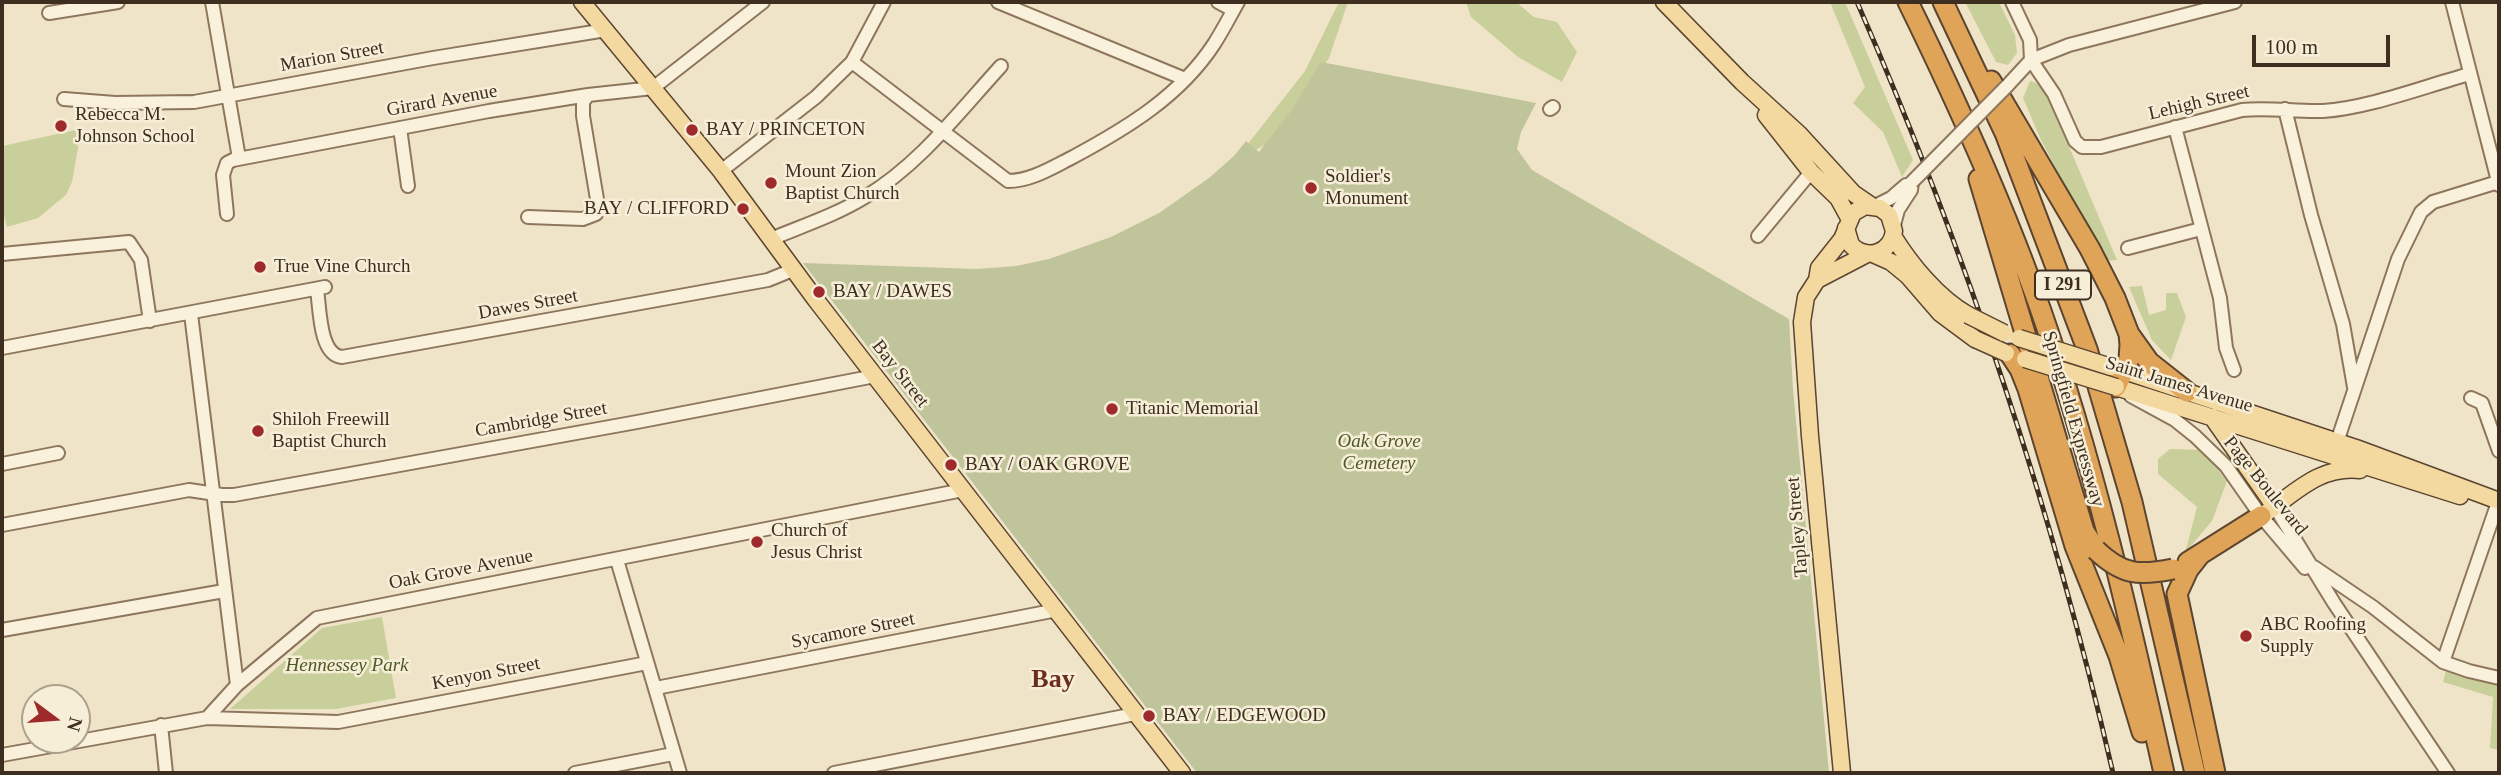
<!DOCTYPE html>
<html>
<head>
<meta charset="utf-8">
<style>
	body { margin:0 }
	#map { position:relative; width:2501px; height:775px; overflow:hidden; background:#f0e4c8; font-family:Georgia,serif }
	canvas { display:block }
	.frame { position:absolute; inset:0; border:4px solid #3d2e20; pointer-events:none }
	.north { position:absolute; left:21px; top:684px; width:70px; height:70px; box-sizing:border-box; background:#f7eed8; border:2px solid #ada18e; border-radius:50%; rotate:106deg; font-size:19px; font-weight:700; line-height:28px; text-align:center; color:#3d2e20 }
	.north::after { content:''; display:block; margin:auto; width:24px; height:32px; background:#9e2a2b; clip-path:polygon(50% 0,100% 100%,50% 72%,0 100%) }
	.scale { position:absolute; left:2252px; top:35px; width:138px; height:32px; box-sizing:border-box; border:4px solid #3d2e20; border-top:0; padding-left:9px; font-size:21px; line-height:24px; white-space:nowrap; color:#3d2e20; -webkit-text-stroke:5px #f7eed8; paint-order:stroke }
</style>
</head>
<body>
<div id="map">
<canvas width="2501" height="775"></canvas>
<div class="frame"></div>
<div class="north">N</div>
<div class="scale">100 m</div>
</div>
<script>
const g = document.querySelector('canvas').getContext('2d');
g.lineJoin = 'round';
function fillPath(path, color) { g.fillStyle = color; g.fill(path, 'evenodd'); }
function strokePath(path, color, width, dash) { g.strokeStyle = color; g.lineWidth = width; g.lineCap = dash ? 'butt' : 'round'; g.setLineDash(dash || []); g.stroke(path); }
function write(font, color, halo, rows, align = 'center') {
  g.font = font + ' Georgia,serif'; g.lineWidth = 5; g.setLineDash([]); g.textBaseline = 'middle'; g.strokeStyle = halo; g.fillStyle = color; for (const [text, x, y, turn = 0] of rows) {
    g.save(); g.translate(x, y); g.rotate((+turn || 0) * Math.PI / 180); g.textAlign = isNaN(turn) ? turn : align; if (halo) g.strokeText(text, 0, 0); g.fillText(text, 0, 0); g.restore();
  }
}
fillPath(new Path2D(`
	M1339,2h9l-19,56 -20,32 22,17 -98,56 72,-92z
	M1466,2h50l18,15 23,5 20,30 -15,30 -44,-25 -47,-40z
	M1830,2h15l68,158 -11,17 -19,-45 -30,-29 12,-16z
	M1965,2h34l16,33 2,18 -9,12 -12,-3z
	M2030,81c12,2 17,15 22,25l65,154 -13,1 -63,-121 -18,-42z
	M76,130l2,18 -6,34 -6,13 -28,23 -31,9 -5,-19v-62z
	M2142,286l7,29 17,-5v-17h11l9,24 -15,43 -19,-20 -23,-53z
	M2170,449l33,1 24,31 -15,40 -27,32 12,-46 -39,-33v-15z
	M382,617l14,81 -60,11h-106l92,-81z
	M2447,667l44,16 8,1v66l-9,-2 3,-51 -50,-15z`), '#c9cf9b');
fillPath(new Path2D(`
	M1321,62l215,41 -15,29 -4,17 15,21 257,149 4,70 36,384h-632l-394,-510 174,6 39,-3 33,-7 62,-22 48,-24 50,-35 25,-22 12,-15 13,11 32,-41z`), '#bfc49a');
const minor = new Path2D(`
	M212,2l27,156
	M998,2l187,77
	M1218,2l15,8
	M2012,2l18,38 1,20 23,34 21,47 7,6h19l141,-37c27,-3 54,2 81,1 46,-3 102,-25 147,-37
	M2452,2l47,183
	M49,13l69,-11
	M852,62l156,119c23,0 45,-14 65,-24 54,-29 107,-61 141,-113 9,-14 16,-28 24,-42
	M2007,86l24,-26 38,-15 166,-43
	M64,99l51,4 79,-1 239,-44 173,-28
	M1550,109l3,-2
	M2285,109l26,106 32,109 11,63
	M2175,127l45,171 6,50 8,22
	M400,128l8,58
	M721,171l95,-74 36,-35 32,-60
	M1875,206l16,-8 15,-13
	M227,214l-4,-39 4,-12 6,-3 256,-49 99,-16 65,-7 110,-86
	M528,217l55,2 13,-5 2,-9 -15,-89v-14l5,-7
	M1894,225l4,-15 13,-20 1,-8
	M1758,236l53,-64
	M771,239c31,-13 65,-24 94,-42 54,-32 94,-85 136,-131
	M2128,248l73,-19
	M2,254l127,-12 12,18 9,61
	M317,290c3,18 2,65 25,67l426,-77 27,-11
	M191,314l46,371
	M2,348l323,-61
	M2131,396l44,24 20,16 31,30 35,50 44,52
	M2471,398l11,5 17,48
	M2337,442l61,-183 23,-47 12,-10 65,-20
	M2,464l56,-11
	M2275,507l59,96 114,170
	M2,525l187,-35 33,5h12l403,-73 238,-46
	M617,560l63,213
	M2314,567l59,40 70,55 26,9 30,7
	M2,630l222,-39
	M2443,662l53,-154
	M656,688l401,-78
	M207,718l131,4 309,-59
	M161,725l5,48
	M2,755l205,-37 30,-33 80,-67 646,-128
	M575,773l98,-19
	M834,773l301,-59`);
const major = new Path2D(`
	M582,2l139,169 95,129 366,473
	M1664,2l78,80 57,52 54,59 19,13
	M1766,115l45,57 27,26 11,20
	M1893,236c18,29 45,62 75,79
	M1873,254l18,8 17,14 32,37 35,26
	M1817,280l50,-26
	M2115,368l241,80 143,53
	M2116,387l344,109
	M2212,417l63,90
	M2266,513c31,-22 54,-47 94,-43
	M1842,773l-32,-337 -8,-114 4,-25 11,-17 2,-12 23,-29 11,-26 12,-7 15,2 9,7 5,16c-3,22 -27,30 -43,14l-5,-17`);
const highway = new Path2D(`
	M1908,2c49,100 95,201 132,306 53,151 89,309 124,465
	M1943,2l62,131 82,216 45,153 63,271
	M1991,81l99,168 25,49 14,36 1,11 -1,14 -13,28
	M1979,179l105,352 12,19
	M2129,334l20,28 38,30
	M2010,354l10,15 8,20 47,157 44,110 23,76
	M2199,556l-11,14 -11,24 38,179
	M2188,562l73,-46`);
strokePath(minor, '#8d765c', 16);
strokePath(major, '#5b4430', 19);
strokePath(highway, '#5b4430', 23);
strokePath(minor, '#faf1dc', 12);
strokePath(major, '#f3d9a0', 16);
strokePath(highway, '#e0a458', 19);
const rail = new Path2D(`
	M1857,2c109,249 195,506 256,771`);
strokePath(rail, '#3d2e20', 5);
strokePath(rail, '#f7eed8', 2.5, [8]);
const minorBridge = new Path2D(`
	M1912,182l95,-96`);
const majorBridge = new Path2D(`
	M1968,315l36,18
	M2019,338l92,29
	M1975,339l31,14
	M2025,359l91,28`);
const highwayBridge = new Path2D(`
	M2096,550c26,25 43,26 77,19`);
strokePath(minorBridge, '#8d765c', 16, []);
strokePath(majorBridge, '#5b4430', 19, []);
strokePath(highwayBridge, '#5b4430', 23, []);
strokePath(minorBridge, '#faf1dc', 12);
strokePath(majorBridge, '#f3d9a0', 16);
strokePath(highwayBridge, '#e0a458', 19);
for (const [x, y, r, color] of [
	[61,126,7,"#9e2a2b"],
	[692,130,7,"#9e2a2b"],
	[771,183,7,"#9e2a2b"],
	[1311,188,7,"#9e2a2b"],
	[743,209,7,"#9e2a2b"],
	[260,267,7,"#9e2a2b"],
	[819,292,7,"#9e2a2b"],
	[1112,409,7,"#9e2a2b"],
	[258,431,7,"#9e2a2b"],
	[951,465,7,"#9e2a2b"],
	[757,542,7,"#9e2a2b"],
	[2246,636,7,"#9e2a2b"],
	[1149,716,7,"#9e2a2b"]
]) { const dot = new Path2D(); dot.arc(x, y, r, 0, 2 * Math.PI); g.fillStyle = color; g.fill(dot); strokePath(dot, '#f7eed8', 2.5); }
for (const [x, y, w] of [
	[2063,285,56]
]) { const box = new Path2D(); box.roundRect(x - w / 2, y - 14.5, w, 29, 5); g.fillStyle = '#f7eed8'; g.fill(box); strokePath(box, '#3d2e20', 2); }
write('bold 18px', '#3d2e20', null, [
	["I 291",2063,285]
]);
write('19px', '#3d2e20', '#f7eed8', [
	["Marion Street",332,57,-10],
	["Girard Avenue",442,101,-10],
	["Lehigh Street",2199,103,-13],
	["Dawes Street",528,305,-10],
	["Bay Street",900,374,52],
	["Saint James Avenue",2179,385,17],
	["Springfield Expressway",2073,419,74],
	["Cambridge Street",541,420,-10],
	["Page Boulevard",2265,486,51],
	["Tapley Street",1798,527,-95],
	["Oak Grove Avenue",461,570,-11],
	["Sycamore Street",853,631,-11],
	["Kenyon Street",486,674,-11]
]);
write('19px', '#3d2e20', '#f7eed8', [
	["Rebecca M.",75,115],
	["Johnson School",75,137],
	["BAY / PRINCETON",706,130],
	["Mount Zion",785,172],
	["Baptist Church",785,194],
	["Soldier's",1325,177],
	["Monument",1325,199],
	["BAY / CLIFFORD",729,209,"right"],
	["True Vine Church",274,267],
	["BAY / DAWES",833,292],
	["Titanic Memorial",1126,409],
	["Shiloh Freewill",272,420],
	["Baptist Church",272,442],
	["BAY / OAK GROVE",965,465],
	["Church of",771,531],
	["Jesus Christ",771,553],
	["ABC Roofing",2260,625],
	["Supply",2260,647],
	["BAY / EDGEWOOD",1163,716]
], 'left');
write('italic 19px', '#4d5a26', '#f7eed8', [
	["Oak Grove",1379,442],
	["Cemetery",1379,464],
	["Hennessey Park",347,666]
]);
write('bold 26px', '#6b2e1e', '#f7eed8', [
	["Bay",1053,680]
]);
</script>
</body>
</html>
